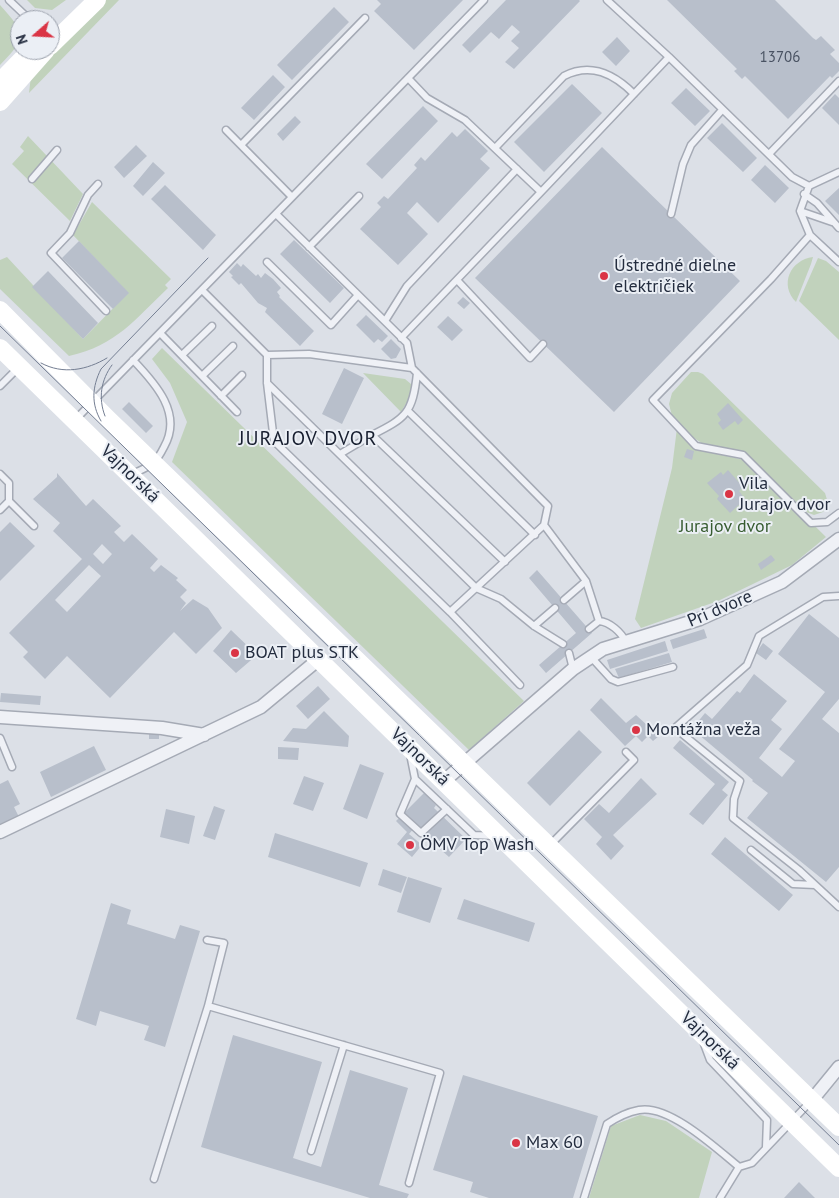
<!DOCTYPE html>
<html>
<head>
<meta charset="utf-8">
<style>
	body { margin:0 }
	#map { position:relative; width:839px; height:1198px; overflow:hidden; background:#dce0e7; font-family:"PT Sans",sans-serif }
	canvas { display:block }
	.north { position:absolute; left:10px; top:10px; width:50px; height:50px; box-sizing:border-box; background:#ebeff5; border:1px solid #9ba1ac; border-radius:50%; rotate:251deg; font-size:14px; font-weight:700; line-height:20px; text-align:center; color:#242d3f }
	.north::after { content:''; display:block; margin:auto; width:18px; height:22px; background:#da3445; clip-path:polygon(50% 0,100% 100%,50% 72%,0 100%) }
</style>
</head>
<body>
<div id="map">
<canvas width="839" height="1198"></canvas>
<div class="north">N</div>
</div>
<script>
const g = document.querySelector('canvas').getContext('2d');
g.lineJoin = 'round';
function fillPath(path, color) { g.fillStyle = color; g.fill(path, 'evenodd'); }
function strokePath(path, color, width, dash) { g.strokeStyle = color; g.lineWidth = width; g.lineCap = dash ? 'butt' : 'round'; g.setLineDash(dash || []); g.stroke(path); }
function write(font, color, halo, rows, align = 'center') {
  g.font = font + ' "PT Sans",sans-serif'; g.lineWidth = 4; g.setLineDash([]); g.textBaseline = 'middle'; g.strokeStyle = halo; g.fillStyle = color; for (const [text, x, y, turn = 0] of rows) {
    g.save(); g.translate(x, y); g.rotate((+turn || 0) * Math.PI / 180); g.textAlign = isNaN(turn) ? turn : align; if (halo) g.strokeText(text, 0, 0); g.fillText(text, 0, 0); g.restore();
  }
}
fillPath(new Path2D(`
	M27,0h39l-14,10 -17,-2z
	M105,0h14l-90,93 2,-17z
	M0,5c25,28 28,32 0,60z
	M28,136l55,58 -13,27 -58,-57 12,-13 -4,-4z
	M92,202l79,77 -6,6 3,3c-34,32 -51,57 -99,68l-69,-67v-29l7,-3 76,82 45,-46 -55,-58z
	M813,257l-2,7 -15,38c-17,-17 -6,-42 17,-45z
	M818,258l8,3 13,11v68l-40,-39z
	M162,348l362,353 -55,49 -297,-288 15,-40 -17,-39 -18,-24z
	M691,372h7l5,2 122,119 3,10 -5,9 -9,3 -8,-3 -58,-57 -45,-11 -12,-8 -19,-20 -3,-12 3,-11z
	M363,373l42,6 6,5v11l-10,17z
	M677,428l22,22 50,11 77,76 -34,28 -74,36 -77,27 -6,-9 37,-151z
	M640,1115l26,6 46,31 -13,46h-110l22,-72z`), '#c1d2bc');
fillPath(new Path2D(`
	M377,0h86l-49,50 -40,-39 7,-7z
	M506,0h73l1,1 -66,68 -9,-7 14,-14 -8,-7 9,-9 -8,-7 -13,14 -8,-7 -21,21 -8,-8z
	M667,0h108l38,38 3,2 5,-4 14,14 -5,4 9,9v8l-7,7 -2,-2 -42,43 -43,-43 -3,3 -8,-8 3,-2z
	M334,7l15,15 -57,58 -15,-15z
	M617,37l13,14 -14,15 -14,-14z
	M273,75l12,12 -31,33 -13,-12z
	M572,84l30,29 -58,59 -30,-30z
	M686,88l24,23 -15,15 -24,-23z
	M835,94l4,4v27l-17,-17z
	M423,106l15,15 -56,58 -16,-15z
	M295,116l6,6 -18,19 -6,-7z
	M722,123l35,35 -14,14 -36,-34z
	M465,129l23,22 -8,8 10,9 -52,55 -21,-21 -10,11 21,21 -30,31 -38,-36 21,-22 -4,-4 7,-7 4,3 29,-31 -3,-3 7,-8 4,4 27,-29 5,5z
	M136,145l11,11 -23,22 -10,-11z
	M602,147l138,134 -126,131 -139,-134z
	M153,162l12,11 -22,23 -10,-10z
	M765,165l24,23 -14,15 -24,-23z
	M165,185l51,50 -13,15 -52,-51z
	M839,188v27l-14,-14z
	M294,240l50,48 -14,15 -50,-49z
	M79,241l50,52 -16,16 -51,-51z
	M237,263l4,4 2,-3 13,12 2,-2 3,4 4,-5 8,6 8,9 -4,4 3,4 -1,1 35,34 -14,15 -35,-34 2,-4 -9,-5 -17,-20 -2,2 -8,-8 2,-1 -4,-4z
	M48,271l50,52 -15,16 -51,-52z
	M463,297l7,6 -6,6 -7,-6z
	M366,315l22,21 -6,6 -4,-3 -4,4 -18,-18z
	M448,316l15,14 -11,11 -15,-14z
	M391,339l10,10 -5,9 -5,1 -10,-10z
	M344,368l20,10 -22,46 -20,-10z
	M129,402l24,24 -7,7 -24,-24z
	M728,403l15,17 -5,5 -3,-4 -12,9 -5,-7 3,-3 -4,-6z
	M687,449l7,2 -2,9 -8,-3z
	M728,470l15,17 -4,4 6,8 -15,14 -13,-14 2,-3 -12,-13 14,-11 2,3z
	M57,473l29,33 7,-7 28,27 -7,6 10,10 8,-8 26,25 -8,9 4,4 7,-7 17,13 -2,2 11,10 -7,7 6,6 -6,8 13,-12 15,9 14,20 -26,26 -22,-22 -64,66 -43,-42 -22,23 -22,-22 5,-5 -19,-19 73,-74 -29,-28 7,-8 -27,-24 24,-22zM102,544l10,10 -9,10 -10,-10zM89,565l12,11 -34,36 -12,-12z
	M10,522l25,24 -35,35v-49z
	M771,555l4,5 -14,10 -3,-6z
	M537,570l55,63 -46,40 -7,-8 37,-32 -47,-55z
	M809,614l30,24v61l-17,20 17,14v134l-13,15 -79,-64 21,-25 -16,-12 1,-1 -61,-51 13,-16 7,6 25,-28 3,2 14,-19 33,27 -16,19 11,9 -23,29 23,19 13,-16 -16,-12 46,-57 -47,-38z
	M704,629l3,9 -34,11 -3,-9z
	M231,630l26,25 -21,18 -23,-22z
	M665,641l3,10 -58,18 -3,-9z
	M763,643l10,8 -7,9 -10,-7z
	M669,653l3,9 -53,16 -4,-9z
	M318,686l12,13 -22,20 -12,-13z
	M1,693l40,3 -1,9 -40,-3z
	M601,698l25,25 10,-8 23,21 -6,5 -5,-5 -6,6 -6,-6 -11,10 -35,-36z
	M324,711l25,25 -1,11 -65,-6 10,-13 13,1z
	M579,730l23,22 -52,54 -23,-23z
	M149,733h10v6h-10z
	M680,740l49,42 -7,8 6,5 -25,30 -14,-11 26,-30 -42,-36z
	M94,746l12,24 -55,27 -11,-25z
	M278,747l21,1 -1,12 -20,-1z
	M360,764l24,9 -17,46 -24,-10z
	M304,776l20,7 -11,28 -20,-7z
	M641,778l16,16 -44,41 11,11 -13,14 -15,-16 6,-7 -18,-18 15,-15 10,9z
	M8,780l12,24 -6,3 6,12 -20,6v-41z
	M424,793l12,12 -2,3 32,31 -17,18 -34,-30 -6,7 13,11 -10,12 -15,-13 10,-12 -11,-11z
	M214,806l11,4 -10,30 -12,-4z
	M166,809l29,7 -6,28 -29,-7z
	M275,833l93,30 -8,24 -92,-30z
	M725,837l68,58 -14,16 -68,-57z
	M383,869l24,8 -6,16 -23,-8z
	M408,877l34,11 -12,35 -33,-11z
	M464,899l71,24 -6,19 -72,-23z
	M111,903l20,7 -4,14 48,15 5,-14 20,6 -35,116 -21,-7 5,-14 -49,-15 -4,15 -20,-7z
	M233,1035l89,27 -29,96 28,9 29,-97 58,18 -29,97 30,9 -2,4h-37l-169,-51z
	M463,1075l135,41 -25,82h-84l-19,-6 3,-10 -40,-12z
	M799,1182l16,16h-31z`), '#b8bfcb');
const lane = new Path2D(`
	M9,0l21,20
	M607,0l62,57 123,120 17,9 30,-14
	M226,130l66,67
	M241,145l124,-127
	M495,148l69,-72c27,-14 50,-2 70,18
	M769,154l70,-73
	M32,179l25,-29
	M98,184l-10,11 -18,38 -19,20 55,58
	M809,186l-9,25 10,24 29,27
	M541,192l128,-135
	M804,194l13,9 22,25
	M800,211l32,11
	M671,214l12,-50 8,-19 31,-35
	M810,235l-39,44 -118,121 43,46 47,9 68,68 16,-1 12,-9
	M309,247l50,-51
	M267,262l64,63 27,-30
	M457,280l73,78 13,-14
	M202,290l65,65v28l7,58 176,171 94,-87 4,-19 -136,-138 -5,-25 -131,-129
	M385,321l22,-35 110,-117
	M160,333l77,79
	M401,338l140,-146 -76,-72 -38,-22 -19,-20
	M182,355l30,-29
	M267,355l42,-1 103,14
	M202,376l31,-30
	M267,383l209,205 25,11 33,27 29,18
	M0,386l19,-19
	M221,396l21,-21
	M408,411l127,124
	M75,420l409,-420
	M372,435c34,-17 41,-22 45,-62
	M340,454l32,-19 133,127
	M0,474l9,9v18l25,25
	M132,474c7,-3 15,-6 21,-11 5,-4 8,-10 11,-16 19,-33 -8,-63 -31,-87
	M0,510l9,-9
	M544,525l42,56 -22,19
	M586,581l13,40
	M839,596l-16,1 -64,39 -12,29 -72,63 65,53 -6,18 -1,19 66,52 40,37
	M450,612l70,73
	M534,626l21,-18
	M589,629l10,-8c11,1 22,11 27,21
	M569,653l4,16
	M591,657l20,22 7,3 55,-15
	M0,738l12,29
	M410,754l5,25 59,56 21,1
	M415,779l-15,35 21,19 26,-24
	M550,845l84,-85 -8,-8
	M751,850l42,34 22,1
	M207,940l17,3 -16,63
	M704,1044l6,16 57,60 -1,27
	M311,1151l33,-106
	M154,1179l54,-173 232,67 -31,110
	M584,1198l23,-74c9,-6 21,-12 32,-14 30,-6 78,39 100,57l13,-4 59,-62
	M720,1198l19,-31`);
const street = new Path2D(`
	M0,717l162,11 42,7
	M444,781l129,-112 30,-20 97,-30 82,-37 57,-43
	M0,832l261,-125 58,-48
	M812,1100l27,-33`);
strokePath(lane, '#a5aab5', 9);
strokePath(street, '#a5aab5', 15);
strokePath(lane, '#eff1f6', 6);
strokePath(street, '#eff1f6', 12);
strokePath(new Path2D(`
	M50,46l47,-46
	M0,82l31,-32
	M0,102l46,-52
	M0,310l106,107 733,710
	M0,348l839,820`), '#fff', 18);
strokePath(new Path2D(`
	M0,326l839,819
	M41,363c22,12 46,7 66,-5
	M105,416c-7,-18 -4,-36 7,-51
	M101,421c-10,-17 -9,-34 0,-52l107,-111`), '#747e92', 1);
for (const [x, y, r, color] of [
	[604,276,5,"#da3445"],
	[729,494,5,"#da3445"],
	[235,653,5,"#da3445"],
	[636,730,5,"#da3445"],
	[410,845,5,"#da3445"],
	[516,1143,5,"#da3445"]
]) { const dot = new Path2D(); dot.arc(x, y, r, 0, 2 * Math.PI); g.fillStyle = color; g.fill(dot); strokePath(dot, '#ebeff5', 2); }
write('15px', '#495262', null, [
	["13706",780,58]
]);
write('18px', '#242d3f', '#ebeff5', [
	["Ústredné dielne",614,266],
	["električiek",614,287],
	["Vila",739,484],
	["Jurajov dvor",739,505],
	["BOAT plus STK",245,653],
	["Montážna veža",646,730],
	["ÖMV Top Wash",420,845],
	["Max 60",526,1143]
], 'left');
write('18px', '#242d3f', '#ebeff5', [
	["Vajnorská",130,474,44],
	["Pri dvore",720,609,-23],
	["Vajnorská",420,757,44],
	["Vajnorská",710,1041,44]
]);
write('18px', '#375c30', '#ebeff5', [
	["Jurajov dvor",725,527]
]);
g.letterSpacing = '1px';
write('20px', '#171e2f', '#ebeff5', [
	["JURAJOV DVOR",308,439]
]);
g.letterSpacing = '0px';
</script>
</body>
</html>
